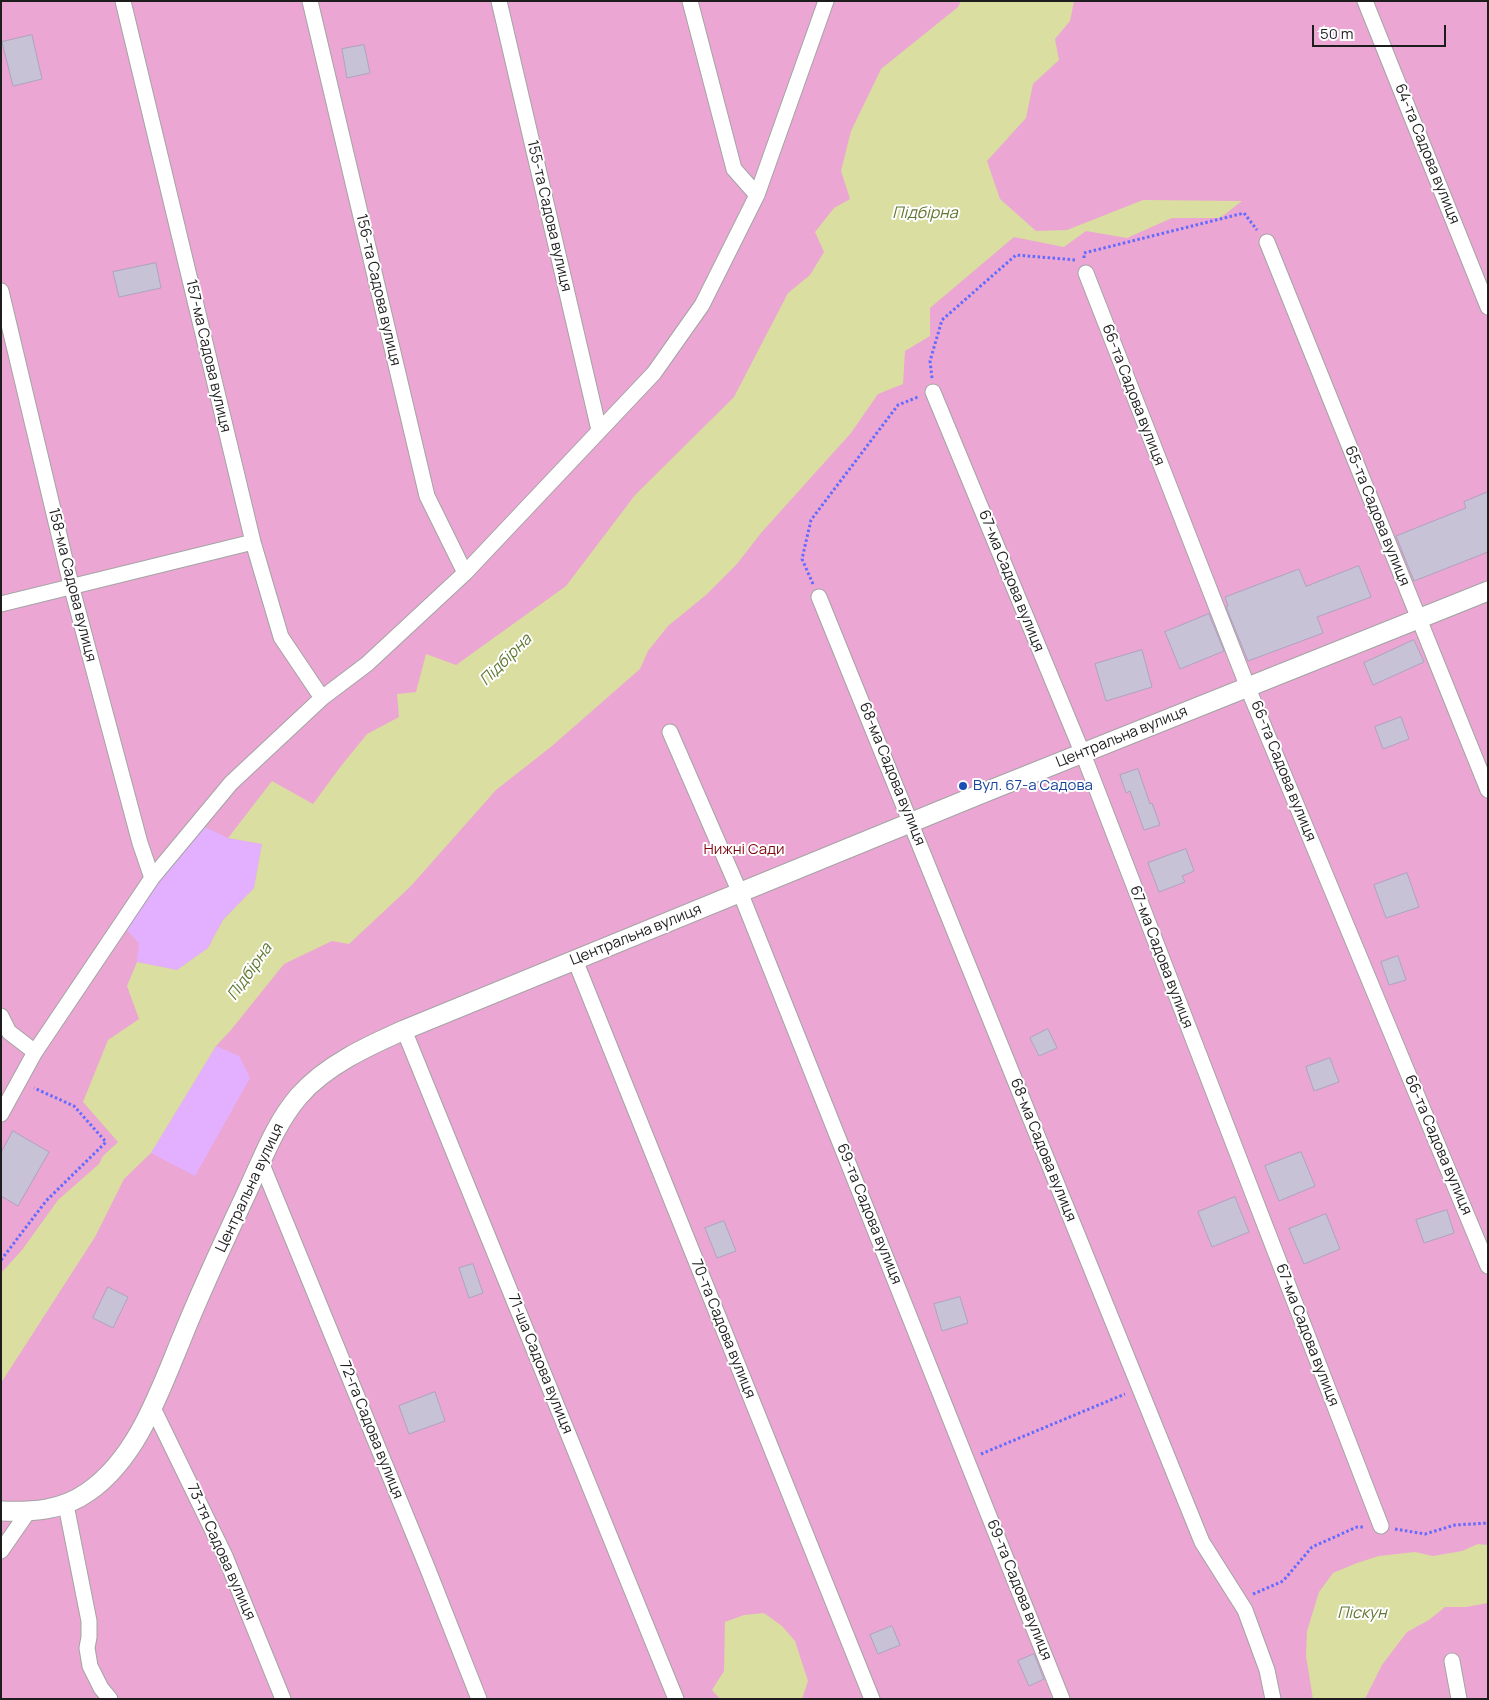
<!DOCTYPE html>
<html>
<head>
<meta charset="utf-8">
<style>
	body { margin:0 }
	#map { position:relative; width:1489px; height:1700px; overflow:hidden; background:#e9e2ef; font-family:Manrope,sans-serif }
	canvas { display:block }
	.frame { position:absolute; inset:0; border:2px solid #1d1d1d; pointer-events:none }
	.scale { position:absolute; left:1312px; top:25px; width:134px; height:22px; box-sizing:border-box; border:2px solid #1d1d1d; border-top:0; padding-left:6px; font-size:15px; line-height:18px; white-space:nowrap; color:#1d1d1d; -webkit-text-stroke:4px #fff; paint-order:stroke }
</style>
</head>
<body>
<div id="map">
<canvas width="1489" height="1700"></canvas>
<div class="frame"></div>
<div class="scale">50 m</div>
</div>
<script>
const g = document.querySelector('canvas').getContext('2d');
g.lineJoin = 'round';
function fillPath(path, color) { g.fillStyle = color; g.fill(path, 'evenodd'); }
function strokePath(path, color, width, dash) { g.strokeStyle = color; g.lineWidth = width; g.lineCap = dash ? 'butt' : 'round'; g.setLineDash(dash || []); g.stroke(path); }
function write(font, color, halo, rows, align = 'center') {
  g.font = font + ' Manrope,sans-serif'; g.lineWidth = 4; g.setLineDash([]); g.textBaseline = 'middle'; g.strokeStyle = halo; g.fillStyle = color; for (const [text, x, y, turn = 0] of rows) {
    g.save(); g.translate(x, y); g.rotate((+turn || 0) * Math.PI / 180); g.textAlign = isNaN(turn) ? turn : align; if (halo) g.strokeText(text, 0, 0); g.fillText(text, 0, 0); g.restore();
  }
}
fillPath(new Path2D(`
	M1,1h1487v1698h-1487z`), '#eba6d3');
fillPath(new Path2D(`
	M198,824l30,14 34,6 -8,44 -31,32 -15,28 -31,22 -40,-8 2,-19 -18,-19z
	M216,1046l23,10 11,22 -55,98 -44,-23z`), '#e3b0ff');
fillPath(new Path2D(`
	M961,1h113l-4,20 -15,18 4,21 -26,24 -7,34 -39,43 13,38 36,32 31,-1 76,-30 99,1 -22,17h-48l-45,20 -41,-7 -22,16 -50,-10 -84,71v28l-25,15 -2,33 -25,10 -27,39 -90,100 -24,31 -31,31 -38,31 -20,25 -8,18 -88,77 -56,44 -86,97 -61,57 -17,-3 -48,23 -53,66 -15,16 -65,107 -27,26 -29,58 -94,146v-110l21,-23 36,-50 41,-36 4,-8 15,-14 -35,-40 25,-62 31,-21 -12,-33 10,-24 40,8 31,-22 15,-28 31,-32 8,-44 -34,-6 44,-57 41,23 28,-38 26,-32 32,-17 -2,-23 19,-2 10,-38 30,11 110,-79 69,-91 99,-98 54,-104 22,-18 14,-23 -9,-20 19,-24 16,-9 -9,-28 10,-40 30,-62 77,-62z
	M1478,1544l10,1v58l-22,4h-21l-16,13 -22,12 -25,33 -17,34h-52l-7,-43 1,-25 12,-39 14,-19 24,-10 22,-7 36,-4 18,4 29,-5z
	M764,1613l18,13 13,15 13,40 -6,18h-82l-8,-9 12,-19 1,-49 19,-7z`), '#dadea1');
const building = new Path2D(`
	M32,35l10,44 -29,7 -11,-44z
	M364,45l6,28 -23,5 -5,-29z
	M156,263l5,25 -42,9 -6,-25z
	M1488,492v60l-74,29 -18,-45 70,-28 -2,-6z
	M1359,566l12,31 -54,20 6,16 -75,28 -22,-54 2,-1 -3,-9 74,-28 7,17z
	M1209,614l15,37 -44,18 -15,-37z
	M1414,640l10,22 -51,23 -9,-22z
	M1142,650l10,37 -46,14 -11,-37z
	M1401,717l8,22 -26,10 -8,-22z
	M1138,769l12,35 2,-1 8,22 -16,5 -14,-39 -4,2 -6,-18z
	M1186,849l8,22 -12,5 3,6 -26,10 -11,-29z
	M1407,873l12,34 -33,11 -12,-33z
	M1398,956l8,24 -17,5 -8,-23z
	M1048,1029l9,19 -18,8 -9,-18z
	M1330,1058l9,24 -25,9 -8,-24z
	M13,1131l36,21 -31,54 -17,-10v-43z
	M1301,1152l14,34 -36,15 -14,-35z
	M1235,1197l14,35 -37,15 -14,-35z
	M1447,1210l7,23 -30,10 -8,-23z
	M1326,1214l14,35 -36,15 -15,-35z
	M724,1221l12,30 -19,7 -12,-30z
	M473,1264l10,29 -14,5 -10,-30z
	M108,1287l20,10 -15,31 -20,-10z
	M960,1297l8,26 -26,8 -8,-27z
	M435,1392l10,29 -36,13 -10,-28z
	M892,1626l8,19 -22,9 -8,-19z
	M1034,1654l10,25 -15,7 -11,-25z`);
fillPath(building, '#c8c2d6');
strokePath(building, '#aca4c1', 1);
const minor = new Path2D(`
	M123,1l130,541 28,95 41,61
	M310,1l117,495 38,77
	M499,1l100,429
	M690,1l44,168 23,26
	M1365,1l123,306
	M1267,242l221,548
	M1086,273l166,425 236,568
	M1,291l70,294 69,258 12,35
	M933,392l154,372 294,762
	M819,597l383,945 43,68 22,60 6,29
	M1,604l252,-62
	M670,732l74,170 318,797
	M575,960l297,739
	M1,1016l8,16 26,20
	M404,1030l272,669
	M1,1114l34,-62 117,-174 79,-95 91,-85 45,-34 98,-91 189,-200 48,-68 55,-110 69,-194
	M261,1162l166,405 52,132
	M153,1408l72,148 58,143
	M66,1505l23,116v16l-2,11 3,18 11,22 9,11
	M1,1551l27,-39
	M1452,1661l7,38`);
const tertiary = new Path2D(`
	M1,1511c32,1 60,0 87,-19 49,-34 71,-99 93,-152 20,-50 43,-99 66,-148 16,-34 28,-68 52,-96 27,-31 69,-50 105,-66l584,-239 500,-200`);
strokePath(minor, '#a4a4a4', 17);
strokePath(tertiary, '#a4a4a4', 21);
strokePath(new Path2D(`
	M1084,258v-5l160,-40 13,17
	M932,378l-2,-17 12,-41 74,-65 60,5
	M813,584l-11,-25 9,-39 87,-115 20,-8
	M1,1260l45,-59 60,-59 -32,-36 -40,-18
	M981,1454l144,-60
	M1395,1529l30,5 30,-9 33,-2
	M1253,1594l30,-13 29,-34 45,-20h7`), '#636bff', 3, [2.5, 2.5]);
strokePath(minor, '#fff', 15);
strokePath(tertiary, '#fff', 19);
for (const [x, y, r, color] of [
	[963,786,5,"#1a4fb4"]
]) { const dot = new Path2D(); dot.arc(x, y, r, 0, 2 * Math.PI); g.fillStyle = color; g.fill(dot); strokePath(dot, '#fff', 2); }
write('15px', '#1d1d1d', '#fff', [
	["64-та Садова вулиця",1427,154,68],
	["155-та Садова вулиця",549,216,77],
	["156-та Садова вулиця",378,290,77],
	["157-ма Садова вулиця",208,356,77],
	["66-та Садова вулиця",1133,395,69],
	["65-та Садова вулиця",1377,516,68],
	["67-ма Садова вулиця",1011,581,68],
	["158-ма Садова вулиця",72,585,76],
	["Центральна вулиця",1122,737,-22],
	["66-та Садова вулиця",1283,771,68],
	["68-ма Садова вулиця",892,774,68],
	["Центральна вулиця",636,935,-22],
	["67-ма Садова вулиця",1161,957,69],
	["66-та Садова вулиця",1438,1145,67],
	["68-ма Садова вулиця",1043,1150,68],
	["Центральна вулиця",250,1188,-65],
	["69-та Садова вулиця",869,1214,68],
	["70-та Садова вулиця",723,1329,68],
	["67-ма Садова вулиця",1307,1335,69],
	["71-ша Садова вулиця",540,1364,68],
	["72-га Садова вулиця",371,1430,68],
	["73-тя Садова вулиця",221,1552,66],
	["69-та Садова вулиця",1019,1590,68]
]);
write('15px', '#164399', '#fff', [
	["Вул. 67-а Садова",973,786]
], 'left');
write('15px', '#7f0710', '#fff', [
	["Нижні Сади",744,850]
]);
write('italic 16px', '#617833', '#fff', [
	["Підбірна",925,214],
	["Підбірна",506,660,-45],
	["Підбірна",250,972,-55],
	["Піскун",1362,1614]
]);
</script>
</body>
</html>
